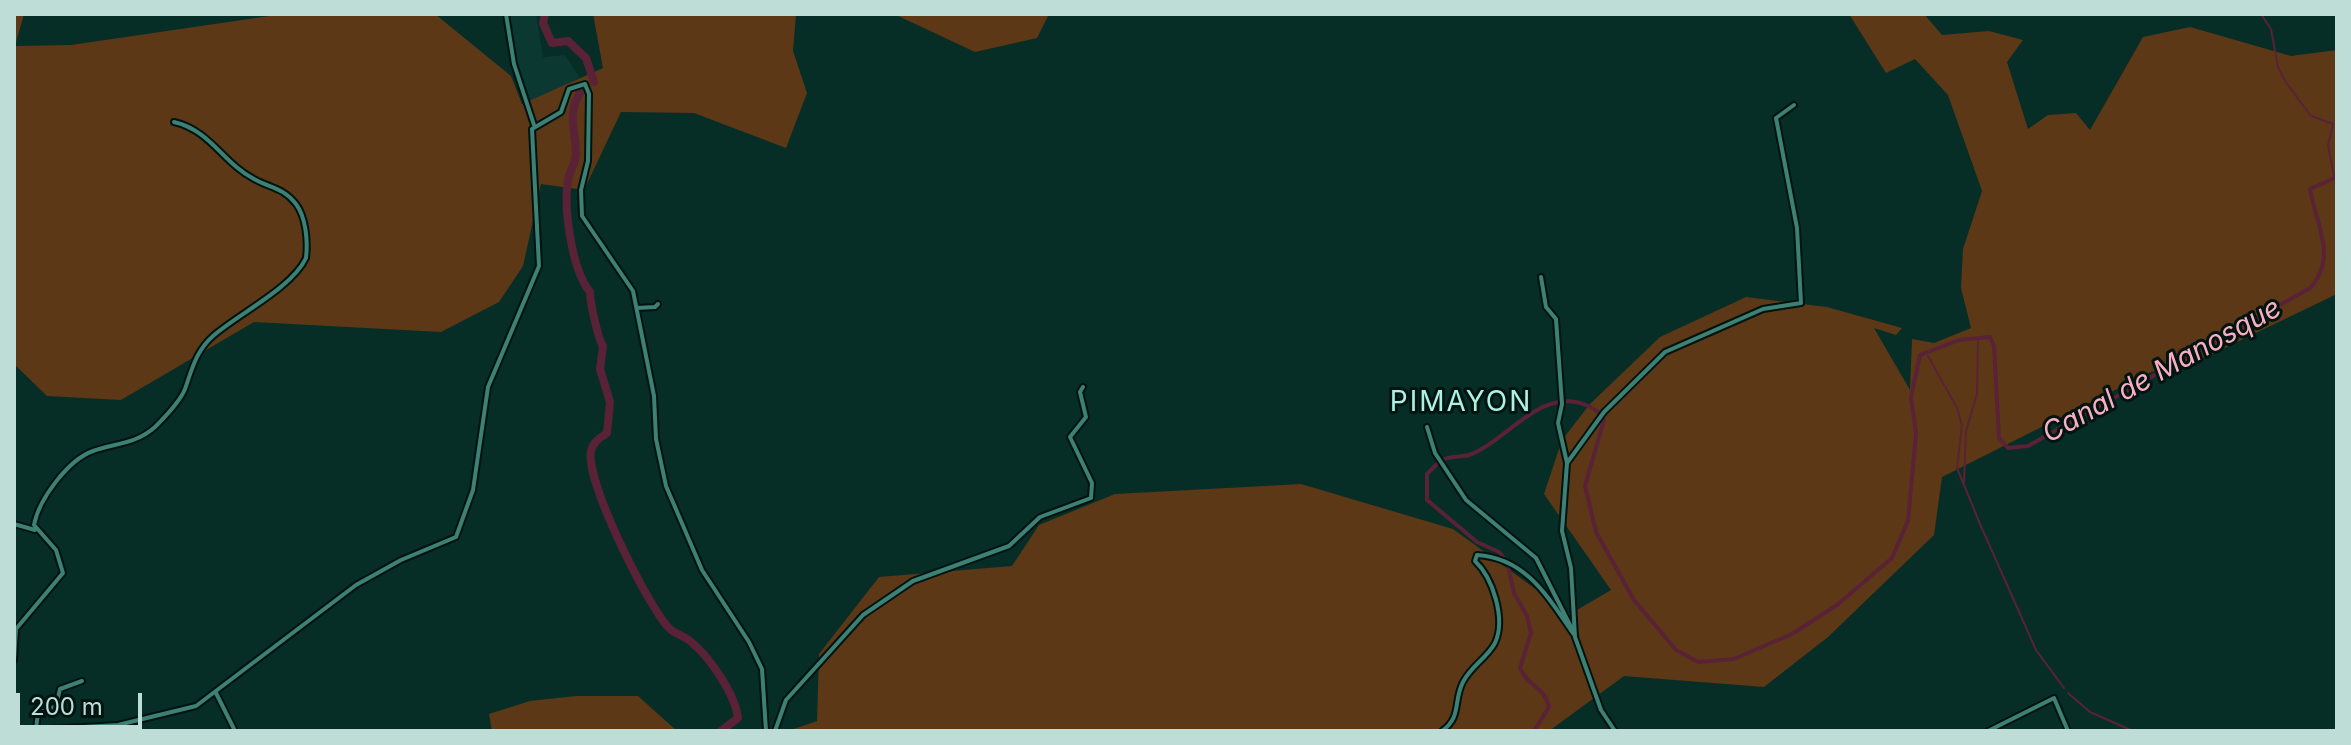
<!DOCTYPE html>
<html>
<head>
<meta charset="utf-8">
<style>
	body { margin:0 }
	#map { position:relative; width:2351px; height:745px; overflow:hidden; background:#072d27; font-family:Inter,sans-serif }
	canvas { display:block }
	.frame { position:absolute; inset:0; border:16px solid #bdddd6; pointer-events:none }
	.scale { position:absolute; left:16px; top:693px; width:126px; height:36px; box-sizing:border-box; border:4px solid #bdddd6; border-top:0; padding-left:10px; font-size:24px; line-height:28px; white-space:nowrap; color:#bdddd6; -webkit-text-stroke:6px #001410; paint-order:stroke }
</style>
</head>
<body>
<div id="map">
<canvas width="2351" height="745"></canvas>
<div class="frame"></div>
<div class="scale">200 m</div>
</div>
<script>
const g = document.querySelector('canvas').getContext('2d');
g.lineJoin = 'round';
function fillPath(path, color) { g.fillStyle = color; g.fill(path, 'evenodd'); }
function strokePath(path, color, width, dash) { g.strokeStyle = color; g.lineWidth = width; g.lineCap = dash ? 'butt' : 'round'; g.setLineDash(dash || []); g.stroke(path); }
function write(font, color, halo, rows, align = 'center') {
  g.font = font + ' Inter,sans-serif'; g.lineWidth = 6; g.setLineDash([]); g.textBaseline = 'middle'; g.strokeStyle = halo; g.fillStyle = color; for (const [text, x, y, turn = 0] of rows) {
    g.save(); g.translate(x, y); g.rotate((+turn || 0) * Math.PI / 180); g.textAlign = isNaN(turn) ? turn : align; if (halo) g.strokeText(text, 0, 0); g.fillText(text, 0, 0); g.restore();
  }
}
fillPath(new Path2D(`
	M509,14h27l7,43 22,-2 14,22 -44,36 -19,-49z`), '#0c3832');
fillPath(new Path2D(`
	M14,14h10l-9,32 56,-1 212,-31h152l76,62 11,28 81,-36 -10,-54h203l-3,37 14,42 -21,55 -92,-35 -73,-1 -37,78 -43,-6 -18,82 -24,36 -58,30 -187,-10 -133,78 -74,-4 -33,-32z
	M894,14h155l-12,24 -62,14z
	M1849,14h75l18,21 47,-4 34,9 -16,22 21,67 20,-14 28,-2 14,17 53,-93 47,-10 101,29 46,-6v244l-131,63 -55,15 -209,105 -8,58 -106,102 -64,50 -140,-11 -75,55h-761l29,-10 2,-67 60,-77 133,-11 27,-41 76,-31 186,-10 152,45 117,85 41,-24 -67,-96 18,-54 28,-36 70,-67 86,-40 81,10 75,21 -6,7 -22,-7 36,62 2,-51 22,4 37,-15 -10,-40 2,-39 19,-58 -34,-96 -33,-36 -29,14z
	M576,696h62l39,35h-185l-3,-17 41,-13z`), '#5c3816');
strokePath(new Path2D(`
	M2261,14l10,15 7,38 7,14 26,35 22,8 -5,21 6,31
	M2337,215v11
	M1928,356l29,52 5,17 -5,43 23,56 56,126 28,38
	M1964,482l2,-51 11,-37 1,-53
	M2068,693l22,19 43,19`), '#5a2236', 2);
strokePath(new Path2D(`
	M1440,461c12,-7 19,-3 29,-6 37,-13 72,-69 117,-50 7,3 15,8 18,15l-19,66 11,46 38,68 42,50 22,12 36,-3 58,-25 45,-29 55,-47 16,-37 8,-87 -5,-37 9,-42 39,-15 31,-3 4,9 5,92 9,10 20,-2 282,-158c28,-30 6,-64 0,-99l27,-12
	M1438,463l-11,11v26l50,42 22,10 8,10 7,31 13,23 4,17 -11,35c7,18 25,19 29,39l-15,24`), '#5a2236', 4);
strokePath(new Path2D(`
	M545,14l-2,9 9,20 16,-2 18,17 8,24
	M581,91c-14,22 -6,38 -5,61 1,9 -5,16 -7,24 -7,29 3,94 21,116 0,10 8,47 13,54l-3,23 10,33 -3,31c-7,5 -14,9 -16,18 -6,29 56,154 78,177 6,6 15,8 21,13 20,16 45,53 48,77l-17,13`), '#5a2236', 8);
const minor = new Path2D(`
	M506,14l8,50 20,61
	M1541,277l5,30 10,12 6,85 -4,19 9,40
	M637,308l18,-1 3,-3
	M1427,427l8,26 31,47 70,58 37,73
	M14,524l21,6
	M14,660l2,-31 47,-56 -7,-23 -22,-25c5,-26 34,-65 59,-74 23,-8 43,-7 62,-24 10,-10 25,-25 30,-38 7,-20 11,-38 28,-53 25,-22 79,-48 93,-78 2,-16 0,-41 -10,-54 -12,-16 -26,-16 -42,-25 -31,-16 -44,-49 -80,-57
	M216,693l19,38
	M36,729l2,-16 18,-7 4,-17 22,-8
	M14,731l104,-6 78,-19 160,-121 45,-25 55,-23 17,-47 15,-103 51,-121 -7,-137 29,-17 8,-23 16,-5 4,10 -1,67 -7,29 1,26 51,75 21,105 2,43 10,47 36,84 47,72 13,27 4,62
	M775,731l11,-31 77,-85 50,-34 96,-35 31,-29 51,-19 1,-15 -22,-46 16,-20 -6,-25 3,-5
	M1442,731c20,-14 11,-30 21,-49 8,-16 24,-24 32,-39 11,-24 -2,-65 -20,-82l2,-6c50,3 72,44 98,81
	M1615,731l-14,-21 -26,-73 -4,-69 -9,-37 5,-68 37,-51 61,-60 98,-43 38,-6 -4,-75 -21,-110 18,-13
	M1988,731l66,-33 14,33`);
strokePath(minor, '#011310', 8);
strokePath(minor, '#3d8175', 4);
write('italic 28px', '#f9aec3', '#001410', [
	["Canal de Manosque",2162,371,-29]
]);
g.letterSpacing = '2px';
write('28px', '#adf1e4', '#001410', [
	["PIMAYON",1461,403]
]);
g.letterSpacing = '0px';
</script>
</body>
</html>
